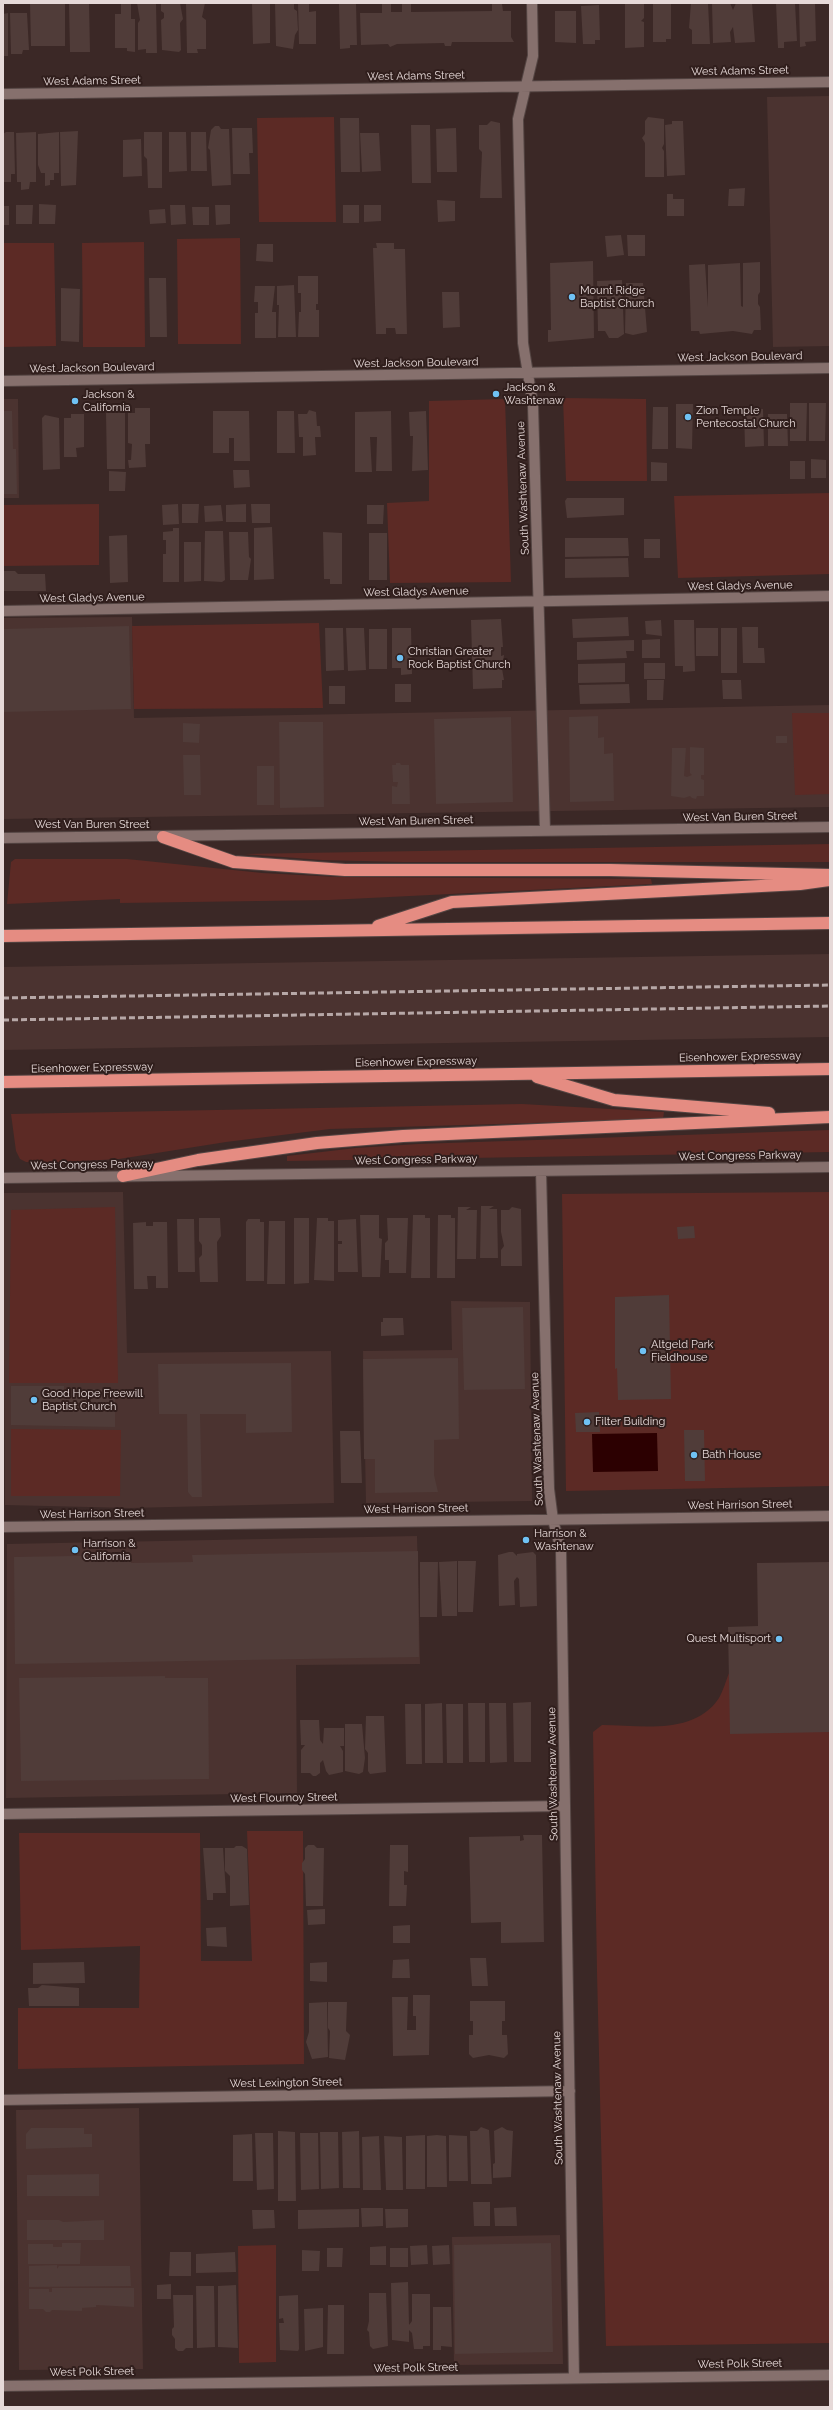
<!DOCTYPE html>
<html>
<head>
<meta charset="utf-8">
<style>
	body { margin:0 }
	#map { position:relative; width:833px; height:2410px; overflow:hidden; background:#3b2826; font-family:Raleway,sans-serif }
	canvas { display:block }
	.frame { position:absolute; inset:0; border:4px solid #e6d9d8; pointer-events:none }
</style>
</head>
<body>
<div id="map">
<canvas width="833" height="2410"></canvas>
<div class="frame"></div>
</div>
<script>
const g = document.querySelector('canvas').getContext('2d');
g.lineJoin = 'round';
function fillPath(path, color) { g.fillStyle = color; g.fill(path, 'evenodd'); }
function strokePath(path, color, width, dash) { g.strokeStyle = color; g.lineWidth = width; g.lineCap = dash ? 'butt' : 'round'; g.setLineDash(dash || []); g.stroke(path); }
function write(font, color, halo, rows, align = 'center') {
  g.font = font + ' Raleway,sans-serif'; g.lineWidth = 4; g.setLineDash([]); g.textBaseline = 'middle'; g.strokeStyle = halo; g.fillStyle = color; for (const [text, x, y, turn = 0] of rows) {
    g.save(); g.translate(x, y); g.rotate((+turn || 0) * Math.PI / 180); g.textAlign = isNaN(turn) ? turn : align; if (halo) g.strokeText(text, 0, 0); g.fillText(text, 0, 0); g.restore();
  }
}
fillPath(new Path2D(`
	M830,96v250l-57,1 -6,-250z
	M3,399h15l1,99h-16z
	M132,617l2,101 696,-13v102l-827,12v-201z
	M830,954v83l-827,13v-83z
	M123,1192l4,161 204,-2 3,152 -204,5 -125,-3 -2,-312z
	M451,1301l79,1 2,199 -166,2 -3,-152 89,-1z
	M417,1536l3,128 -124,1 1,128 -291,5 1,-254z
	M139,2108l4,261 -124,1 -3,-260z
	M560,2235l3,129 -109,1 -2,-128z`), '#4b3330');
fillPath(new Path2D(`
	M334,117l2,105h-77l-2,-104z
	M240,238l1,106h-63l-1,-105z
	M144,242l1,105h-62l-1,-104z
	M3,243h51l2,103 -53,1z
	M563,398l83,1 1,82h-81z
	M505,399l6,183 -121,1 -3,-80 42,-2v-100z
	M830,493v81l-152,4 -4,-82z
	M99,504v61l-96,1v-61z
	M319,623l4,85 -189,1 -2,-83z
	M792,713h38v81l-35,1z
	M830,844v18h-428l-80,-2 -78,-6z
	M15,859h112l135,14 74,4 315,2 1,5 -323,16 -209,3v-4l-113,5 4,-42z
	M522,1104l142,8 -1,7 -333,10 -104,13 -107,17 -74,4 -19,-1 -6,-3 -4,-8 -5,-37z
	M830,1130v22l-543,9v-5l69,-8 62,-4z
	M830,1192v294l-264,5 -4,-297z
	M115,1207l3,176h-109l2,-173z
	M11,1429l110,1 -1,66h-109z
	M729,1673l101,59v611l-224,3 -9,-374 -4,-240 9,-7c38,0 92,11 117,-27 4,-7 7,-17 10,-25z
	M247,1831h56l1,233 -286,5v-61h121l1,-62 -119,4 -2,-117h181l1,128h51z
	M276,2245v117l-37,1 -1,-117z`), '#5c2a25');
fillPath(new Path2D(`
	M657,1433l1,38 -65,1 -1,-38z`), '#2c0001');
fillPath(new Path2D(`
	M30,3h35v43h-34z
	M69,3h20l1,49h-20z
	M121,3h10v16h4v33l-8,-1v-3h-12v-34h6z
	M137,3h19l1,50h-11v-4l-8,1v-27l2,-3z
	M161,3h19l3,16 -3,4 1,27 -2,2 -17,-2 -1,-30 3,-2v-5l-3,-2z
	M186,3h19l-3,14 4,3v29h-9l1,4h-11z
	M252,3h18v40l-17,1z
	M275,3h19v6l3,2 1,19 -3,5 -2,14 -17,-3z
	M298,3h11v9l7,-1v33h-17z
	M339,3h17l1,42h-7v3l-10,1z
	M382,3h9v9h11v-9h9v9l81,-1v-7h10l1,7h8v26l3,5h-62l-1,4h-6l-1,-3 -47,1 -7,3 -2,-3 -27,1 -1,-32h22z
	M625,3h19v15l-3,3 3,1v25l-19,1z
	M653,3h18v36h-5v3h-13z
	M691,3h17l2,41h-18v-14l-3,-2z
	M712,3h18l3,7 3,-7h16l3,39 -20,1 -2,-16 -3,5 1,10 -18,1z
	M776,3h19l2,38 -13,1v6h-6z
	M799,3h16l1,38 -11,1 1,4 -6,1z
	M599,5l1,35h-5v4h-12l-2,-38z
	M555,11h21v32l-21,-1z
	M8,13v43h-5v-42z
	M10,13h17l2,37h-6l-1,4h-11z
	M648,117l16,2v25l-2,4 2,3v26h-19v-34l-3,-5 3,-4v-13z
	M340,118h19l1,54h-19z
	M491,121l9,2 2,75h-22l2,-46 -3,-3v-24h8z
	M672,121h11l2,54 -18,1 -2,-51 7,-1z
	M411,125h19l1,58h-19z
	M215,126h4l2,3h8l2,56 -19,1 -2,-36 -2,-2 3,-18z
	M232,128h20l1,25h-4l1,21h-17z
	M456,128l1,44h-20l-1,-43z
	M78,131l-2,54 -15,1 -1,-54z
	M6,132h8l1,42h-4v8h-8v-48z
	M36,132v50h-6l-1,7 -8,1v-8h-4l-1,-49z
	M59,132v41h-5v7h-4v5l-5,1v-13h-4l-3,-8v-31z
	M144,132h18v56h-14l-1,-29 -3,-3z
	M169,132h17l1,39 -18,1z
	M191,132h15l1,39h-16z
	M360,133h19l2,38 -19,1z
	M141,139l1,37 -19,1v-37z
	M745,188l-1,18h-16l1,-17z
	M667,194h6v5h11v17h-17z
	M437,200l18,1v20l-17,1z
	M39,204l17,1 -1,19h-16z
	M16,205h17l-1,19h-16z
	M170,205h15l1,19 -15,1z
	M215,205h15v19l-14,1z
	M343,205h16v18h-16z
	M364,205h17v16l-17,1z
	M3,206h6v19h-6z
	M192,207h17v18h-16z
	M165,209l1,14 -16,1 -1,-14z
	M621,235l3,20 -17,2 -2,-21z
	M627,235h18v21h-17z
	M376,243h18v6h11l2,85h-11l-1,-6h-9v6h-10l-3,-86h4z
	M257,244h16v18l-17,-1z
	M593,261l1,77 -46,4v-12h3l-1,-67z
	M760,262v30l-2,3v9l2,3 1,23h-7l-2,4 -19,-3 -33,3 -1,-3h-8l-2,-66 16,-1 3,43v-42l32,-2 1,43 2,1v-44z
	M298,276h20v28h-2v6h3v27h-21l1,-25h2v-19h-3z
	M149,278h17l1,59h-17z
	M622,280l2,54 -6,4h-9l-4,-7h-7l-1,-50z
	M626,283h17l4,49 -14,3 -8,-2z
	M294,285l2,52h-18l1,-32h-2v-19z
	M255,286h20l-3,26h4v26h-21v-25h3v-11h-4z
	M61,288l19,1 -1,53 -18,-1z
	M442,292h17l1,35 -17,1z
	M790,403h17l-1,38h-16z
	M809,403h17l-1,38h-16z
	M676,404h17l-1,45 -16,-1z
	M653,407h15v42h-16z
	M135,408h15v36h-5l1,23 -17,1 -1,-8h3l1,-16 -4,-1v-30h7z
	M763,409l1,37 -19,1 -1,-37z
	M309,410l7,2 1,14h3l1,11h-6l1,18 -13,1v-19h-4l-1,-23h9z
	M3,411h9l1,38h3l1,45h-14z
	M213,411h36l1,50h-16v-23h-5v15h-16z
	M277,411h17l1,42h-18z
	M391,411l1,60h-16l1,-34h-7l2,35h-17v-60z
	M426,411l2,59 -16,1 1,-35h-3l-1,-24z
	M125,412v57h-18l-1,-56z
	M71,414h13v33l-8,1 1,9h-13v-39h7z
	M768,414h19l1,32h-20z
	M45,415l14,3 1,51 -17,1 -1,-52z
	M811,459l15,1v18h-15z
	M790,461h15v18h-15z
	M651,462l16,1v18h-16z
	M233,470h16l1,17 -16,1z
	M109,471l17,1 -1,19h-16z
	M567,498h57v17l-57,3 -2,-17z
	M178,504l1,20 -16,1 -1,-20z
	M182,504h17l-1,19h-16z
	M246,504v18h-20v-17z
	M251,504h19v19h-18z
	M221,505l2,16 -18,1 -1,-16z
	M367,505h17l-1,19h-16z
	M272,527l2,52 -20,1v-52z
	M173,528h6v54h-16v-28h3v-14h-3v-8l10,-1z
	M205,531h18l2,49 -3,2 -18,-1z
	M229,532h19l1,25 2,2 -3,21h-18z
	M323,532l19,1v51h-12v-5h-6z
	M369,533h18v47h-18z
	M127,535l1,47 -18,1 -1,-47z
	M565,538h63l1,18 -64,1z
	M644,539h16v19h-16z
	M184,542h17v39l-17,1z
	M628,558l1,19 -64,1v-19z
	M3,571h12l3,3h27l1,17h-43z
	M628,617l1,19 -56,2 -1,-19z
	M501,619l2,28h-2v9l3,-1 -1,8h-2l3,17h-2v8l-29,1 -2,-69z
	M661,620l1,16 -16,-2 -1,-13z
	M674,620h20l1,51 -12,1v-6h-8z
	M129,626l2,83 -128,3v-83z
	M742,627h16v21h6l1,15h-22z
	M325,628h18l1,42 -18,1z
	M346,628h18l2,42 -18,1z
	M392,628h19l1,46 -11,1v-7h-9z
	M696,628h22v28h-22z
	M721,628h16v45h-16z
	M369,629h18v40h-18z
	M660,639v19h-18v-18z
	M634,640v11h-8l1,7 -50,2v-18z
	M625,663v19l-47,1v-19z
	M644,663h21v16h-21z
	M647,680h17l-1,20h-16z
	M722,680h19l1,19h-19z
	M395,684h16v18h-16z
	M629,684l1,19 -50,1 -1,-19z
	M329,686h16v18h-16z
	M598,716v22l6,-1v17l9,-1 1,48 -44,1 -1,-85z
	M511,717l2,85 -77,2 -2,-85z
	M279,722h44l1,85 -44,1z
	M183,723l17,1 -1,19 -16,-1z
	M776,736h11v7h-11z
	M690,747l14,1v27h-3v4l3,1v16h-7l-1,3 -4,-1 -2,-2 -6,2 -13,-2 1,-48h14l-2,28 3,1 5,-2 -2,-2z
	M183,755h17l1,40h-17z
	M396,763h4l1,2h8l1,39h-18v-18l5,1 1,-5h-5l-1,-17h4z
	M257,766h17v39h-17z
	M481,1206h13l-5,3h8l1,49h-18z
	M458,1207h13l-5,3h11l-1,49h-19z
	M512,1207l9,2 1,57h-21v-16l3,-4 -3,-14v-22h8z
	M360,1215h19v23l3,1 -2,38h-18z
	M413,1215h12v3h5v60h-19z
	M438,1215h13v3h4v60h-18z
	M199,1218h21l1,18 -4,6 1,40h-18l-1,-24 3,-3v-10l-3,-4z
	M294,1218h15v65l-15,1z
	M317,1218h11v3h6v60l-20,-1z
	M387,1218h21l-2,55h-17v-13h-4v-17l3,-3z
	M177,1219h17l1,53h-17z
	M248,1219h12v3h4v59h-18v-59z
	M356,1219l2,53h-20v-28h4v-3h-4v-21z
	M269,1221h16v63h-18z
	M146,1222v4h7v-4h14l1,66h-12v-12h-9l1,13h-14l-1,-66z
	M694,1226l1,12 -17,1 -1,-12z
	M669,1295l2,104 -53,1 -1,-32 -2,1v-72z
	M523,1307l2,82 -61,1 -2,-82z
	M383,1318h20l1,17 -23,1v-14h2z
	M458,1358l1,81 -25,1v35l4,17 -63,1v-34h-11l-1,-100z
	M291,1363l1,69 -46,1v-19h-46l2,83h-10l-4,-5 -1,-78h-28l-1,-50z
	M11,1386h53v3h51v38l-104,-2z
	M599,1412l1,20h-24l-1,-19z
	M684,1430h20l1,51h-20z
	M340,1431h20l2,52h-21z
	M418,1551l1,106 -404,7 -1,-107 117,-2v8l62,-1 -1,-7z
	M509,1552h4l4,4v-2l16,-2 3,3 1,51 -17,1 -1,-28 -2,-2 -3,4 1,24 -16,1 -1,-51z
	M457,1561v55h-15l-3,-54z
	M458,1561h18l-3,51h-15z
	M420,1562h18l-1,55h-17z
	M830,1562v170l-100,2 -2,-107 30,-1 -1,-63z
	M165,1676v2h43l1,101 -188,2 -2,-103z
	M531,1702v60h-17l-1,-59z
	M442,1703l1,60h-18v-59z
	M468,1703h17v59h-16z
	M489,1703h17l1,59 -17,1z
	M405,1704h16l1,60h-16z
	M446,1704h17v59h-16z
	M366,1716h18l2,56 -16,2 -2,-3v-18l-3,-4z
	M300,1720h19l1,20 3,4 1,-16h20v18h-4l3,5v21l-14,3 -3,-4 -3,-11 -3,3v10l-4,3h-3l-3,-3h-9v-23l4,-5h-4z
	M345,1724h17l3,34 -2,14 -4,2 -14,-3z
	M523,1835h19l2,107 -43,1v-21l-30,1 -2,-86 51,-1v5l4,-1z
	M308,1845h6l3,3h7l-1,58h-17l-1,-32 -3,-4v-7l3,-4v-11z
	M390,1845h18v27l-4,-1v14h3l-1,21h-17z
	M236,1846h6l5,3 2,56 -19,1v-30l-5,-5v-23h9z
	M203,1848h20l3,45h-13v7h-6z
	M325,1909v15l-17,1 -1,-15z
	M410,1925v18h-17v-17z
	M226,1927l1,20 -20,-1 -1,-18z
	M470,1958h16l2,28h-16z
	M409,1959l1,19h-18l1,-18z
	M84,1962l1,21 -52,1v-21z
	M327,1962v20l-17,-1v-18z
	M42,1985l37,3v18h-50l-1,-18h10z
	M413,1995h17l-1,60 -36,1 -1,-59h16l-1,33h9v-14h-3z
	M470,2001h35v20h-3v14h5l1,19 -4,4 -15,-3 -16,3 -4,-4v-19h4v-14h-3z
	M327,2002l1,55 -16,2 -6,-17 3,-10v-29z
	M328,2002h19l-1,29 4,4 -5,25 -16,-2 1,-27 -2,-3z
	M481,2127l8,3 3,54h-21l-1,-53h7z
	M502,2127l5,3 6,1 -2,46 -18,1v-14l2,-1 -1,-32z
	M31,2128h53v6h8v13l-66,2v-15z
	M278,2131l17,1 1,69h-18z
	M359,2131l1,57h-17l-1,-56z
	M320,2132h18l1,56 -18,1z
	M255,2133h18l1,56 -17,1z
	M300,2133h18l1,56 -18,1z
	M252,2134l1,47h-20v-46z
	M425,2135v54h-19v-53z
	M437,2135l9,1 1,51h-20v-51z
	M449,2135l18,1 1,45h-19z
	M379,2136l2,54h-18l-1,-53z
	M384,2136l18,1 1,53h-17z
	M99,2174v22h-72v-21z
	M473,2202h17v24h-16z
	M516,2207l1,19h-22l-1,-18z
	M361,2208h22v18l-21,1z
	M359,2209v18l-61,2v-19z
	M385,2209h23v18l-22,1z
	M252,2210h22l1,18 -22,1z
	M27,2220h32l4,2 41,-2v20h-77z
	M62,2243h19l-1,21h-52v-20h25v3h9z
	M551,2243l2,109 -98,2 -1,-109z
	M427,2245l1,19 -17,1 -1,-19z
	M449,2245l1,19 -17,1 -1,-19z
	M386,2246v19h-16v-18z
	M327,2248h16l-1,19h-15z
	M390,2248h18v19h-18z
	M302,2250l18,1 -1,20h-17z
	M170,2252h21v24h-22z
	M235,2252l1,20 -40,1v-19z
	M57,2265v4l2,-3h71l1,20 -102,1v-21z
	M408,2282l1,43 3,-4v-27h18v52h-7v3h-9l-2,-16 -3,-3v12l-17,-2 -1,-57z
	M171,2284v15h-14v-14z
	M236,2285l2,63 -20,-1v-61z
	M196,2286h18l1,61 -18,1z
	M52,2288h82v19l-38,-2v2l-14,1v3l-30,-1 -2,2h-4l-3,-3h-14v-20h20v3h3z
	M369,2293h17l2,53 -15,3 -3,-3 -1,-14 -2,-2 2,-9z
	M173,2295h20v53h-7l-3,3h-5l-3,-3v-9l-3,-4v-6l2,-2z
	M298,2295l1,54 -1,2 -18,-1 -1,-27h5l-1,-5 -4,1v-23z
	M328,2305h16v49h-17z
	M433,2307h18l1,40 -11,-1v4h-8z
	M323,2308v39l-18,4 -1,-42z`), '#503c39');
const minor = new Path2D(`
	M532,3l1,53 -15,63 5,224 10,62 12,426
	M3,94l827,-12
	M3,381l827,-13
	M3,611l827,-15
	M3,838l827,-11
	M541,1171l8,318 4,31 8,30 13,828
	M3,1178l827,-11
	M3,1527l827,-11
	M3,1814l562,-8
	M3,2100l567,-9
	M3,2386l827,-11`);
const highway = new Path2D(`
	M163,837l71,25 111,8h265l220,5
	M378,926l74,-24 348,-18 29,-4
	M3,936l827,-13
	M537,1077l77,23 155,13
	M3,1082l827,-13
	M123,1176l75,-16 119,-17 86,-7 427,-19`);
strokePath(minor, '#544543', 12);
strokePath(highway, '#544543', 14);
strokePath(minor, '#86706d', 10);
strokePath(highway, '#e58c82', 12);
strokePath(new Path2D(`
	M3,998l827,-13
	M3,1020l827,-14`), '#b7a8a7', 3, [6, 3]);
for (const [x, y, r, color] of [
	[572,297,4,"#6fc2f4"],
	[496,394,4,"#6fc2f4"],
	[75,401,4,"#6fc2f4"],
	[688,417,4,"#6fc2f4"],
	[400,658,4,"#6fc2f4"],
	[643,1351,4,"#6fc2f4"],
	[34,1400,4,"#6fc2f4"],
	[587,1422,4,"#6fc2f4"],
	[694,1455,4,"#6fc2f4"],
	[526,1540,4,"#6fc2f4"],
	[75,1550,4,"#6fc2f4"],
	[779,1639,4,"#6fc2f4"]
]) { const dot = new Path2D(); dot.arc(x, y, r, 0, 2 * Math.PI); g.fillStyle = color; g.fill(dot); strokePath(dot, '#301e1c', 1.5); }
write('11px', '#e6d9d8', '#301e1c', [
	["West Adams Street",740,71,-1],
	["West Adams Street",416,76,-1],
	["West Adams Street",92,81,-1],
	["West Jackson Boulevard",740,357,-1],
	["West Jackson Boulevard",416,363,-1],
	["West Jackson Boulevard",92,368,-1],
	["South Washtenaw Avenue",523,488,-92],
	["West Gladys Avenue",740,586,-1],
	["West Gladys Avenue",416,592,-1],
	["West Gladys Avenue",92,598,-1],
	["West Van Buren Street",740,817,-1],
	["West Van Buren Street",416,821,-1],
	["West Van Buren Street",92,825],
	["Eisenhower Expressway",740,1057,-1],
	["Eisenhower Expressway",416,1062,-1],
	["Eisenhower Expressway",92,1068,-1],
	["West Congress Parkway",740,1156,-1],
	["West Congress Parkway",416,1160,-1],
	["West Congress Parkway",92,1165,-1],
	["South Washtenaw Avenue",537,1439,-92],
	["West Harrison Street",740,1505,-1],
	["West Harrison Street",416,1509,-1],
	["West Harrison Street",92,1514,-1],
	["South Washtenaw Avenue",553,1774,-91],
	["West Flournoy Street",284,1798,-1],
	["West Lexington Street",286,2083,-1],
	["South Washtenaw Avenue",558,2098,-91],
	["West Polk Street",740,2364,-1],
	["West Polk Street",416,2368,-1],
	["West Polk Street",92,2372,-1]
]);
write('11px', '#e6d9d8', '#301e1c', [
	["Mount Ridge",580,291],
	["Baptist Church",580,304],
	["Jackson &",504,388],
	["Washtenaw",504,401],
	["Jackson &",83,395],
	["California",83,408],
	["Zion Temple",696,411],
	["Pentecostal Church",696,424],
	["Christian Greater",408,652],
	["Rock Baptist Church",408,665],
	["Altgeld Park",651,1345],
	["Fieldhouse",651,1358],
	["Good Hope Freewill",42,1394],
	["Baptist Church",42,1407],
	["Filter Building",595,1422],
	["Bath House",702,1455],
	["Harrison &",534,1534],
	["Washtenaw",534,1547],
	["Harrison &",83,1544],
	["California",83,1557],
	["Quest Multisport",771,1639,"right"]
], 'left');
</script>
</body>
</html>
